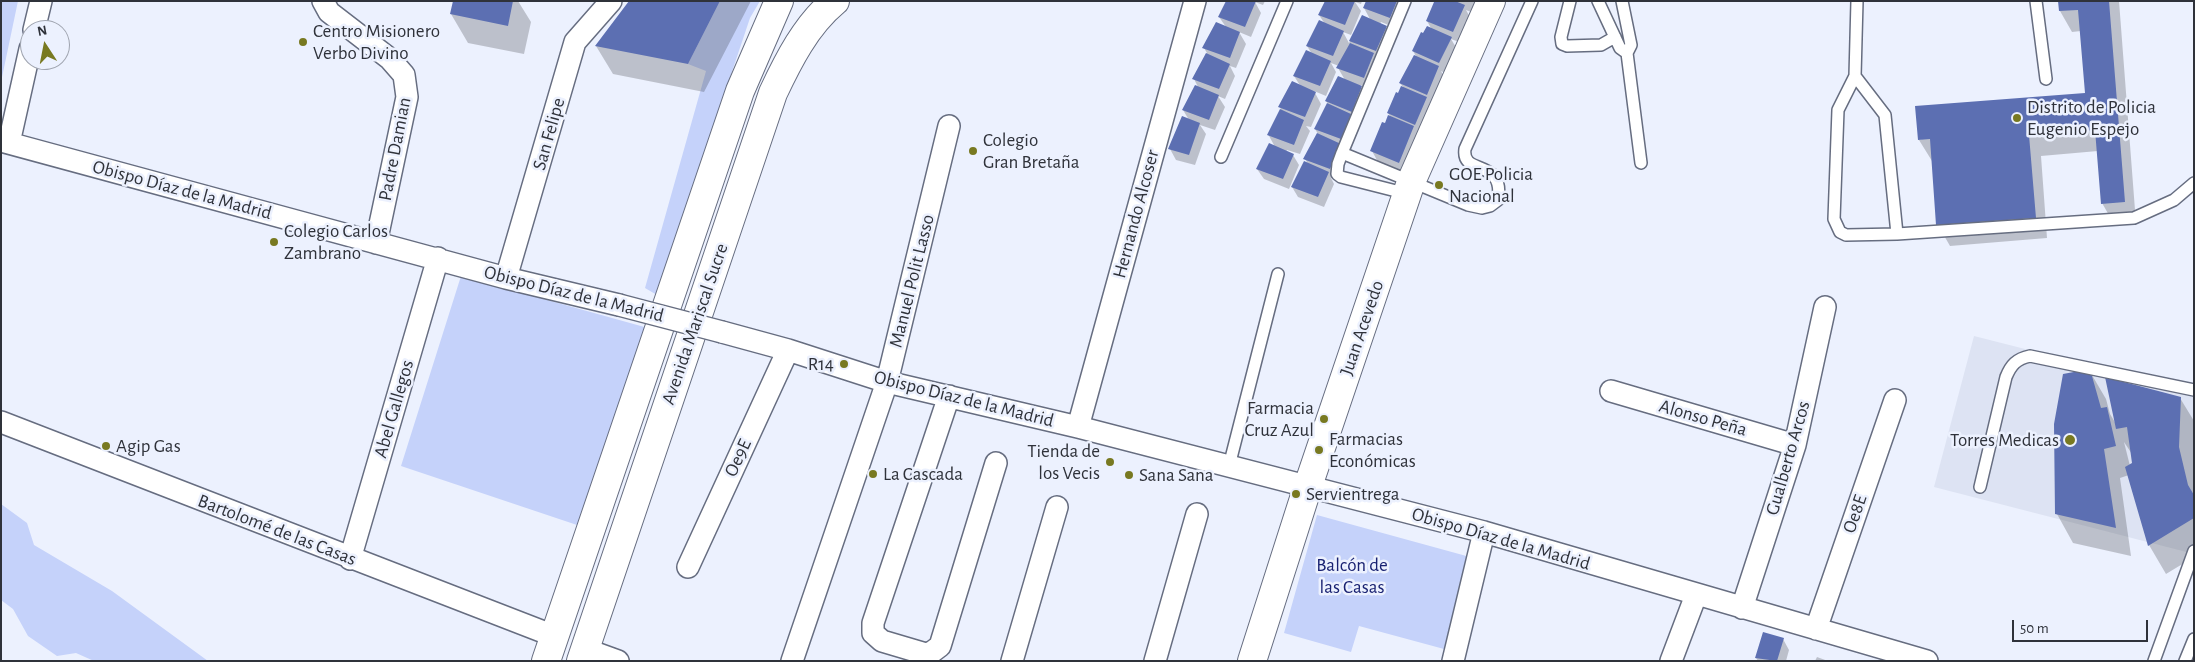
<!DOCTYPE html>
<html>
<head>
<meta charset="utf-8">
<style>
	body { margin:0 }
	#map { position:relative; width:2195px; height:662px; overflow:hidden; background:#ecf1fe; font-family:"Alegreya Sans",sans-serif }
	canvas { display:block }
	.frame { position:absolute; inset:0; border:2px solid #2f323a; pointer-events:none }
	.north { position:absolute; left:20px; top:20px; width:50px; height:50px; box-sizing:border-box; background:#ecf1fe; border:1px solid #a0a5b0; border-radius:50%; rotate:349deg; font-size:14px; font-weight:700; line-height:20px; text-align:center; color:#2f323a }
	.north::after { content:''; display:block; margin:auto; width:18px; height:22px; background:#787921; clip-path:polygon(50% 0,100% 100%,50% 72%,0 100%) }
	.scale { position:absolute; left:2012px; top:620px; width:136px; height:22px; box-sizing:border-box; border:2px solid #2f323a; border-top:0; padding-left:6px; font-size:15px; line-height:18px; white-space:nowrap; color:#2f323a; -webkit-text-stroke:4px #ecf1fe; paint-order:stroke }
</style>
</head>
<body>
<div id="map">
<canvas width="2195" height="662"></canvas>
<div class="frame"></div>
<div class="north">N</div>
<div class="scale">50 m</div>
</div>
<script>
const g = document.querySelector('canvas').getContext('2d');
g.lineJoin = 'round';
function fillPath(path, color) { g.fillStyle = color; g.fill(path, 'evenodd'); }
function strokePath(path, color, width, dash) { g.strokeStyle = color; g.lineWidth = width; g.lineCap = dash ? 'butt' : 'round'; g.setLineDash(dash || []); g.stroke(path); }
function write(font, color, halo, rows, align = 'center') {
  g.font = font + ' "Alegreya Sans",sans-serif'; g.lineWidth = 5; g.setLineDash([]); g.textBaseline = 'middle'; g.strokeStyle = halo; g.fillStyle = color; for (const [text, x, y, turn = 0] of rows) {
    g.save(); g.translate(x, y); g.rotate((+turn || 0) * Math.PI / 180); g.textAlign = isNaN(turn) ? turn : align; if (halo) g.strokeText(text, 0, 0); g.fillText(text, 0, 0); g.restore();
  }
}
fillPath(new Path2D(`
	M1974,336l220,56v162l-260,-67z`), '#dde3f3');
fillPath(new Path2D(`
	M1,1h17l-17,81z
	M720,1h40l-10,17 -93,277 -12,-7 61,-217 -18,-7z
	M461,276l187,52 -68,198 -179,-60z
	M1,504l26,19 7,22 78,46 96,70h-114l-18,-8 -19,3 -29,-20 -15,-27 -12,-9z
	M1317,515l153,42 -26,92 -85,-23 -8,26 -67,-19z`), '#c5d2fa');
fillPath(new Path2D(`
	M455,1h63l13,21 -7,32 -56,-11 -17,-29z
	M630,1h121l-47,91 -91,-18 -17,-28z
	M1227,1h38l-2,4 -8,-3 6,11 -10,24 -12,-5 7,12 -10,24 -6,-2 5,10 -10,23 -7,-3 7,11 -10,23 -15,-5 6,9 -11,31 -19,-5 -6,-11 19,-29 -6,-10 15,-23 -4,-8 13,-26 -3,-5 22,-21 -7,-10z
	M1326,1h36l-1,3 -6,-2 6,9 -10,24 -8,-3 6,11 14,-26 8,4 -7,-13 3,-7h37l-8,27 -15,-6 -1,2 6,3 6,11 -22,50 -10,-3 8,13 -32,81 -6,-3 4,8 -10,23 -26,-10 -6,-10 16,-23 -3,-5 13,-25 -3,-5 13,-25 -2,-3 19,-21 -7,-12 1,-2 -8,-3 5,9 -10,24 -12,-5 7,13 -10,23 -5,-1 4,5 -10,23 -13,-4 -1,2 7,3 6,10 -10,24 -25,-10 -7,-10 18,-22 -7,-13 13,-24 -1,-3 21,-20 -7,-11 18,-22 -5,-8 18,-22 -6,-9z
	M1437,1h39l-5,11 -5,-2 4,7 -11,25 -8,-3 6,10 -12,24 -4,-2 4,7 -12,27 -4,-2 3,5 -11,27 -4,-2 2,4 -14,36 -27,-11 -6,-11 13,-27 6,-6 -3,-5 15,-26 -3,-4 17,-25 -4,-7 19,-21 -5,-9z
	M2060,1h59l17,222 -22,1 -12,-21 -4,-52 -57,5 6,82 -97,8 -12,-21 -6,-64 -13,-21 167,-46 -5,-63 -9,1 -12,-21z
	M2089,370l17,29 4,15 6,10 64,-26 14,23v136l-28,17 -17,-29 -20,-70 -9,3 11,78 -58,-13 -16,-29zM2124,442l8,12 1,9 -3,3z
	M1764,633l19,6 6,11 -3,11h-28l-2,-3z
	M1817,657l11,4h-13z`), '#0003');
fillPath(new Path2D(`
	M453,1h60l-5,25 -58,-12z
	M629,1h91l-32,63 -93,-18z
	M1226,1h30l-11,26 -27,-10z
	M1325,1h30l-10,24 -27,-10z
	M1366,1h31l-7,17 -27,-10z
	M1437,1h18l10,4 -12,27 -27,-11 8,-19z
	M2058,1h51l16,201 -24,2 -6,-74 -66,5 7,83 -100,7 -6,-86 -12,1 -3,-34 170,-13 -7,-83 -19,1z
	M1362,15l25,11 -11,25 -27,-10z
	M1319,20l25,11 -11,25 -27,-10z
	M1216,22l24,10 -10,26 -28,-10z
	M1427,26l25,11 -13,26 -27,-12 9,-19 2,1z
	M1350,43l24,10 -10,25 -28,-10z
	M1306,50l25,11 -11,25 -27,-10z
	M1206,53l24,11 -11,25 -27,-10z
	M1414,55l25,11 -12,29 -28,-12z
	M1338,76l24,10 -10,26 -27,-11z
	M1292,81l24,11 -11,25 -27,-10z
	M1195,85l24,10 -10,25 -27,-10z
	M1401,86l26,11 -12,28 -28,-12 9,-21 2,1z
	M1327,103l24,11 -10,25 -27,-10z
	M1280,109l24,11 -10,25 -27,-10z
	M1388,115l26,11 -15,37 -29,-12 12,-29 3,1z
	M1182,116l18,7 -11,32 -21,-6z
	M1317,133l24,11 -11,25 -27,-10z
	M1269,143l25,11 -11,25 -27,-10z
	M1304,161l25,11 -11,25 -27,-10z
	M2090,369l11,39 6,-1 9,39 -12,3 12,79 -61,-14 -1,-90 9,-50z
	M2105,377l76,20 -2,50 9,38 6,10v23l-46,28 -23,-79 7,-4 -5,-36 -11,2z
	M1763,632l21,6 -7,23 -22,-3z`), '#5c6fb2');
const service = new Path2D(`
	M1405,1l-63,152 126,52 14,3 8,-2 8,-6c7,-43 -37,-23 -33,-51l67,-148
	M1570,1l-9,36 1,7 5,2 34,-1 14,-8
	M1598,1l22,47 7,5
	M1622,1l9,44 -4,8 14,110
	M1857,1l-2,75 -17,34 -4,109 6,13 6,3 51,-1 237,-16 40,-18 20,-17
	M2036,1l10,78
	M1855,76l30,39 12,119
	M1342,153l-4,11 -1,10 4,3 67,17
	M1221,157l66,-156
	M1229,466l49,-192
	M1980,487l26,-110c5,-12 10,-18 24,-21l164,34
	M2154,661l40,-110
	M2185,661l9,-22`);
const minor = new Path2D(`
	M323,1l6,11 61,47 14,16 3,22 -31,146
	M34,30l7,-29
	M1,141l505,137 113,27
	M9,143l21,-94
	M506,278l69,-236 36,-41
	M722,332l66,18 99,32 191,45 406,105 443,129
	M1611,391l184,54
	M949,396l-76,227v10l9,8 44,13 6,-2 8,-6 56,-183
	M1,422l553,214
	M1078,427l117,-426
	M350,559l88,-301
	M688,567l100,-217
	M1742,608l53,-163 30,-138
	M1816,629l79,-229
	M585,649l33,12
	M792,661l95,-279 62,-256
	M1012,661l45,-154
	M1155,661l42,-147
	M1453,661l31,-129
	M1671,661l25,-66`);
const tertiary = new Path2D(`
	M1252,661l56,-175 103,-304 80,-181`);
const primary = new Path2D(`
	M546,661l194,-570 39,-90
	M581,661l192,-568c15,-32 33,-68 62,-92`);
strokePath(service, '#666d80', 14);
strokePath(minor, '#666d80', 24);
strokePath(tertiary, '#666d80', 30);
strokePath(primary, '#666d80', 30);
strokePath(service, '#fff', 11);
strokePath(minor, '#fff', 21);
strokePath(tertiary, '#fff', 28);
strokePath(primary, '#fff', 28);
const minorBridge = new Path2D(`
	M619,305l103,27`);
strokePath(minorBridge, '#666d80', 24, []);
strokePath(minorBridge, '#fff', 21);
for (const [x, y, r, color] of [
	[303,42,5,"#787921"],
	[2017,118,5,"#787921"],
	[973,151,5,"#787921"],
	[1439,185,5,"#787921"],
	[274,242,5,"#787921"],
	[844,364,5,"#787921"],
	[1324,419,5,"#787921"],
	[2070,440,6,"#787921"],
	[106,446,5,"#787921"],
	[1319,450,5,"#787921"],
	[1110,462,5,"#787921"],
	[873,474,5,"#787921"],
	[1129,475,5,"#787921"],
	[1296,494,5,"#787921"]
]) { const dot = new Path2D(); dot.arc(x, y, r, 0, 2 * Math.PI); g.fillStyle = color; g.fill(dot); strokePath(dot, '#ecf1fe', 2); }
write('19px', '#2f323a', '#ecf1fe', [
	["Centro Misionero",313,31],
	["Verbo Divino",313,53],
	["Distrito de Policia",2027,107],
	["Eugenio Espejo",2027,129],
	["Colegio",983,140],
	["Gran Bretaña",983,162],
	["GOE Policia",1449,174],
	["Nacional",1449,196],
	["Colegio Carlos",284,231],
	["Zambrano",284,253],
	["R14",834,364,"right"],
	["Farmacia",1314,408,"right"],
	["Cruz Azul",1314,430,"right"],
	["Farmacias",1329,439],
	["Económicas",1329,461],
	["Torres Medicas",2059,440,"right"],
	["Agip Gas",116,446],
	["Tienda de",1100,451,"right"],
	["los Vecis",1100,473,"right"],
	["La Cascada",883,474],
	["Sana Sana",1139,475],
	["Servientrega",1306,494]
], 'left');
write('19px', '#2f323a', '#ecf1fe', [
	["San Felipe",549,134,-74],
	["Padre Damian",395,149,-79],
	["Obispo Díaz de la Madrid",182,190,15],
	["Hernando Alcoser",1136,214,-75],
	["Manuel Polit Lasso",912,281,-76],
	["Obispo Díaz de la Madrid",574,294,14],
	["Avenida Mariscal Sucre",695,324,-71],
	["Juan Acevedo",1362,328,-71],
	["Obispo Díaz de la Madrid",964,399,14],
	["Abel Gallegos",394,409,-74],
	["Alonso Peña",1703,418,16],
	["Oe9E",738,458,-65],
	["Gualberto Arcos",1788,458,-74],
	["Oe8E",1855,514,-71],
	["Bartolomé de las Casas",277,530,21],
	["Obispo Díaz de la Madrid",1501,539,16]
]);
write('19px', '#192272', '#ecf1fe', [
	["Balcón de",1352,565],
	["las Casas",1352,587]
]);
</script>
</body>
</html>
